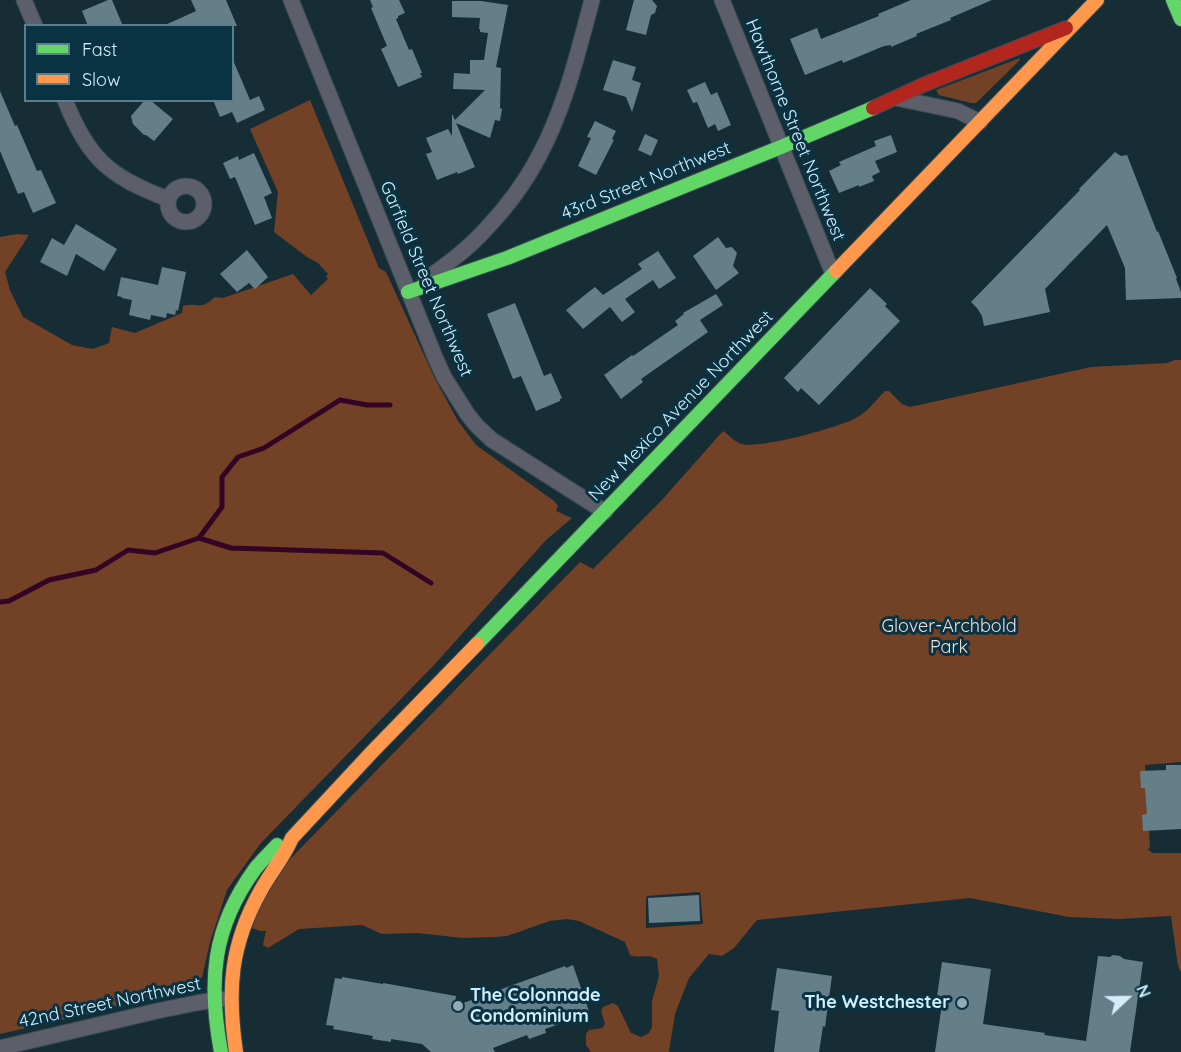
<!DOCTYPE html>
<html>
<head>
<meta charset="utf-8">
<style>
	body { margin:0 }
	#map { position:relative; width:1181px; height:1052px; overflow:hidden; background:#162d36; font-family:Quicksand,sans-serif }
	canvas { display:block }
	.legend { position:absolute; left:24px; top:24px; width:210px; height:78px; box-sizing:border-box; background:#093343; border:2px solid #5a7d8c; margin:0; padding:8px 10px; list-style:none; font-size:18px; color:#d3edfa }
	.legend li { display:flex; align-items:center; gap:12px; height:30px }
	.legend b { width:30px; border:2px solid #5a7d8c }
	.north { position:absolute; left:1097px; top:968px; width:60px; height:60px; -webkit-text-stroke:4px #093343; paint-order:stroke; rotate:68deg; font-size:16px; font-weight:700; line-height:24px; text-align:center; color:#d3edfa }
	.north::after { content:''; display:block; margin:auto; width:21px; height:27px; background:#d3edfa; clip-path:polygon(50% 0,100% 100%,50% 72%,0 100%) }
</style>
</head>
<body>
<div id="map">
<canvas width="1181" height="1052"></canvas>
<ul class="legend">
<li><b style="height:8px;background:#63d668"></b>Fast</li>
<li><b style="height:8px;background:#ff974d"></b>Slow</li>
</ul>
<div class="north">N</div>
</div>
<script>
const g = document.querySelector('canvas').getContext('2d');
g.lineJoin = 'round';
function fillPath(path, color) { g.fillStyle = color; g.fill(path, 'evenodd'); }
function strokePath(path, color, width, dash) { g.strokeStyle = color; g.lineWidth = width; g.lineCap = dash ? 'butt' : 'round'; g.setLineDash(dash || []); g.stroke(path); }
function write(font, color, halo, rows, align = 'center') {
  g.font = font + ' Quicksand,sans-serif'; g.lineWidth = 6; g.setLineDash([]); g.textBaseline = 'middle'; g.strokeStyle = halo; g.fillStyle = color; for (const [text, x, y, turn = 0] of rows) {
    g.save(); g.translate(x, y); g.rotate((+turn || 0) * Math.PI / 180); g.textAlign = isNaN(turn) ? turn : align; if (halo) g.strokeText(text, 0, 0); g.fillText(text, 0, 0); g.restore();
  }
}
fillPath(new Path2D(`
	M1020,58v2l-44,43h-5l-32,-8 -3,-5z
	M310,100l69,168 7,4 49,107 23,42 18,24 78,56 4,5 -2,5 16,7 -26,22 -111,124 -175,180 -33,46 -17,52 -9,40 -10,3 -1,3 -24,4 -77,22 -89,20v-797l17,-3 12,1 -24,37 5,18 13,27 49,28 21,4 16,-6 3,-16 23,6 47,-20 1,-7c17,-4 16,5 32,-9l8,1 70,-24 18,21 17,-16 -2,-3 2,-2 -10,-11 -11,-6 -33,-25 4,-40 -28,-63z
	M1175,360h6v402l-36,3 5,83 -3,1 6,4h28v119l-3,-6 -7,-50 -52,3 -50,-2 -99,-19 -213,22 -23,28 -12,8 -13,-2 -20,24 -14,36 -6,38h-78l-5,-7v-11l3,-4 13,-2 3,-4 -4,-13 2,-4 10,-4 5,3 13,27 10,4 8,-4 3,-6v-26l7,-25 -2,-17c-10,-6 -18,0 -27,-4l-5,-13 -46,-21 -12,-2 -17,2 -43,15 -12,1 -32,1 -46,-5 -35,1 -20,-9 -63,4 -31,19 -5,-3 3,-14h-6l-13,-5 42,-66 291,-298 13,7 68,-68 62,-70c6,4 13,12 19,13 18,5 94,-16 112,-25 13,-6 21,-18 31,-28h4l13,13 8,3 181,-40 76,-4zM700,892l3,32 -57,4v-29l1,-3z`), '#734126');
strokePath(new Path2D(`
	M199,538l23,-31v-30l16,-20 26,-9 76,-48 27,5h23
	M0,602l9,-1 40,-21 47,-10 32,-20 27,3 44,-15 32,10 152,5 48,30`), '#340425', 5);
fillPath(new Path2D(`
	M108,0h4l11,26h-35l-6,-15z
	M191,0h35l11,26h-74l33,-15z
	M370,0h29l6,13 -7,3v2l-2,1 13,31 3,-1 10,24h-2l2,4 -24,10 -17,-38 6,-3 -16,-38 2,-1z
	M634,0h18l5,6 -2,7 -4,2 -5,20 -20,-5z
	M911,0h81l-42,18 1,2 -35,14 1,2 -26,11v-2l-7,1 -41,17 -1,-3 -37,15 -15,-36 27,-11 4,11 58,-23 -1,-2z
	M452,1h29l27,4 -12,62 5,1 -1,40 2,1 -2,12 -5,-1 -5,18 -34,-15 19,44 -17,7 -1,-2 -20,8 -11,-26 6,-2 -6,-14 22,-9 4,7v-22l3,6 30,-30 -32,-1 1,-16 16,1v-14h14l4,-27 -8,-1v-3h-1l1,-11 -28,-1z
	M233,60l17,40 9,-4 6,14 -28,13 -5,-11 -12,5 -7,-17h19z
	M613,60l23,7 -4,13 9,3 -9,29 -6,-15 -23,-7z
	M705,82l6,13 6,-3 14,33 -13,6 -3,-7 -7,4 -11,-26 -4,1 -6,-13z
	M0,91l15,35 2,-1 20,46 4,-1 15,33 -23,10 -9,-21 -6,2 -18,-43z
	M145,100h5l23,19 -19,22 -8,-6h-2l-11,-11 -2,-8z
	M595,121l21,10 -4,8 2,1 -18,35 -18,-9 13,-28 -4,-1z
	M645,134l13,6 -7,16 -13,-6z
	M891,135l6,17 -22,9 5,11 -8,4 2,5 -15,6v-2l-20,8 -10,-22 12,-6 -2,-3 37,-16 -2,-5z
	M1115,152l6,4 6,-1 30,77 1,-1 19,47 -1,1 5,13v6l-55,2 -1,-32 -18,-43 -62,64 5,23 -66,14 -2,-10 -5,-8 -6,-6 109,-112 -1,-1z
	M254,153l18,40 -8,4 8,21 -17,7 -20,-48 -5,2 -7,-16 15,-7 1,4z
	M76,224l41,25 -13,22 -28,-17 -9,22 -27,-14 12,-24 12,7z
	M718,237l8,11 6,-1 5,6 -4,13 6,7 -23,17 -23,-34z
	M247,250l21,27 -13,12 -6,-6 -12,9 -17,-18z
	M658,251l18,27 -17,11 -6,-9 -28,19 10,13 -13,10 -12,-15 -27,22 -17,-19 29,-23 8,8 39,-26 -4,-5z
	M162,267l24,5 -8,39 -2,-1 -1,5 -8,-2 -1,5 -15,-3 -1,5 -21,-5 3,-15 -10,-2v-1l-5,-1 4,-19 37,8z
	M870,288l17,16 -2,2 15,15 -81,84 -18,-17 -3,4 -14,-14z
	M716,294l7,11 -23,15 8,12 -67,47 2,3 -22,17 -17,-24 28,-20 1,1 45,-31 -3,-4 9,-7 -1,-1z
	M515,303l29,73 7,-3 11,25 -2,1v2l-24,10 -15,-35 -8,3 -26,-65z
	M1166,765h15v64l-38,2 -1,-16 5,-1 -2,-26h-4l-1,-17 26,-1z
	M699,895l1,26 -51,2 -1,-25z
	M1113,955l7,1 4,3 19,3 -13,90h-195l7,-48 -6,-1 6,-41 49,7 -8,55 62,9 -1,2 42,6 12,-85 12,1z
	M573,965l16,46 -7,3 1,2 -38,13 1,4 -17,6 -2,-4 -34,13 2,4h-64l-9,-8 -31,-5v3l-19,-3 1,-3 -40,-7 1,-3 -8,-1 9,-47 7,1v-2l41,7v-1l73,13 -1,10 110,-40 1,2z
	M777,968l55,8 -7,51 -2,-1 -4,26h-45l5,-41 -8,-1z`), '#657f8a');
const street = new Path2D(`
	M24,0l11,26
	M291,0l144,357 9,20 24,38 10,12 14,13 113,72
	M722,0l111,274
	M896,98l62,13 22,11
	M65,100c23,59 45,77 103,99
	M168 204a18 18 0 1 1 36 0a18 18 0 1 1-36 0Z
	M425,280c21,-15 43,-31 60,-50 21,-22 40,-47 54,-74 26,-48 39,-104 53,-156
	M0,1048l157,-37 39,-8 25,-4`);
const fast = new Path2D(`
	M1173,0l8,19
	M408,292l99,-34 274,-111 92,-39
	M477,644l359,-373
	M221,1052c-13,-70 -9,-124 34,-183 7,-9 15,-16 22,-24`);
const slow = new Path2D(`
	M836,271l261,-271
	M236,1052c-9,-62 -6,-107 25,-162 10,-18 23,-33 31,-52l80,-86 105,-108`);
const jam = new Path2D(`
	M873,108l50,-23 143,-57`);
strokePath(street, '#374b53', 17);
strokePath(fast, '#374b53', 16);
strokePath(slow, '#374b53', 16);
strokePath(jam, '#374b53', 16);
strokePath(street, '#5c5e6a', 15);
strokePath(fast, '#63d668', 14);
strokePath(slow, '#ff974d', 14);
strokePath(jam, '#b3261e', 14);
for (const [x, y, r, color] of [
	[962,1003,6,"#91aab5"],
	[458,1006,6,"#91aab5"]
]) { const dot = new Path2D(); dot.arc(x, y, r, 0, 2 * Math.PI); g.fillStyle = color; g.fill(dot); strokePath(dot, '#093343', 2); }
write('18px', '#d3edfa', '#093343', [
	["Hawthorne Street Northwest",795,130,68],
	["43rd Street Northwest",646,181,-22],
	["Garfield Street Northwest",426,279,67],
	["New Mexico Avenue Northwest",681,406,-46],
	["42nd Street Northwest",110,1003,-12]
]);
write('18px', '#f4dcd1', '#093343', [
	["Glover-Archbold",949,627],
	["Park",949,648]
]);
write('bold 18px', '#d3edfa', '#093343', [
	["The Colonnade",470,996],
	["Condominium",470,1017],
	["The Westchester",950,1003,"right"]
], 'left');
</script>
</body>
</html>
